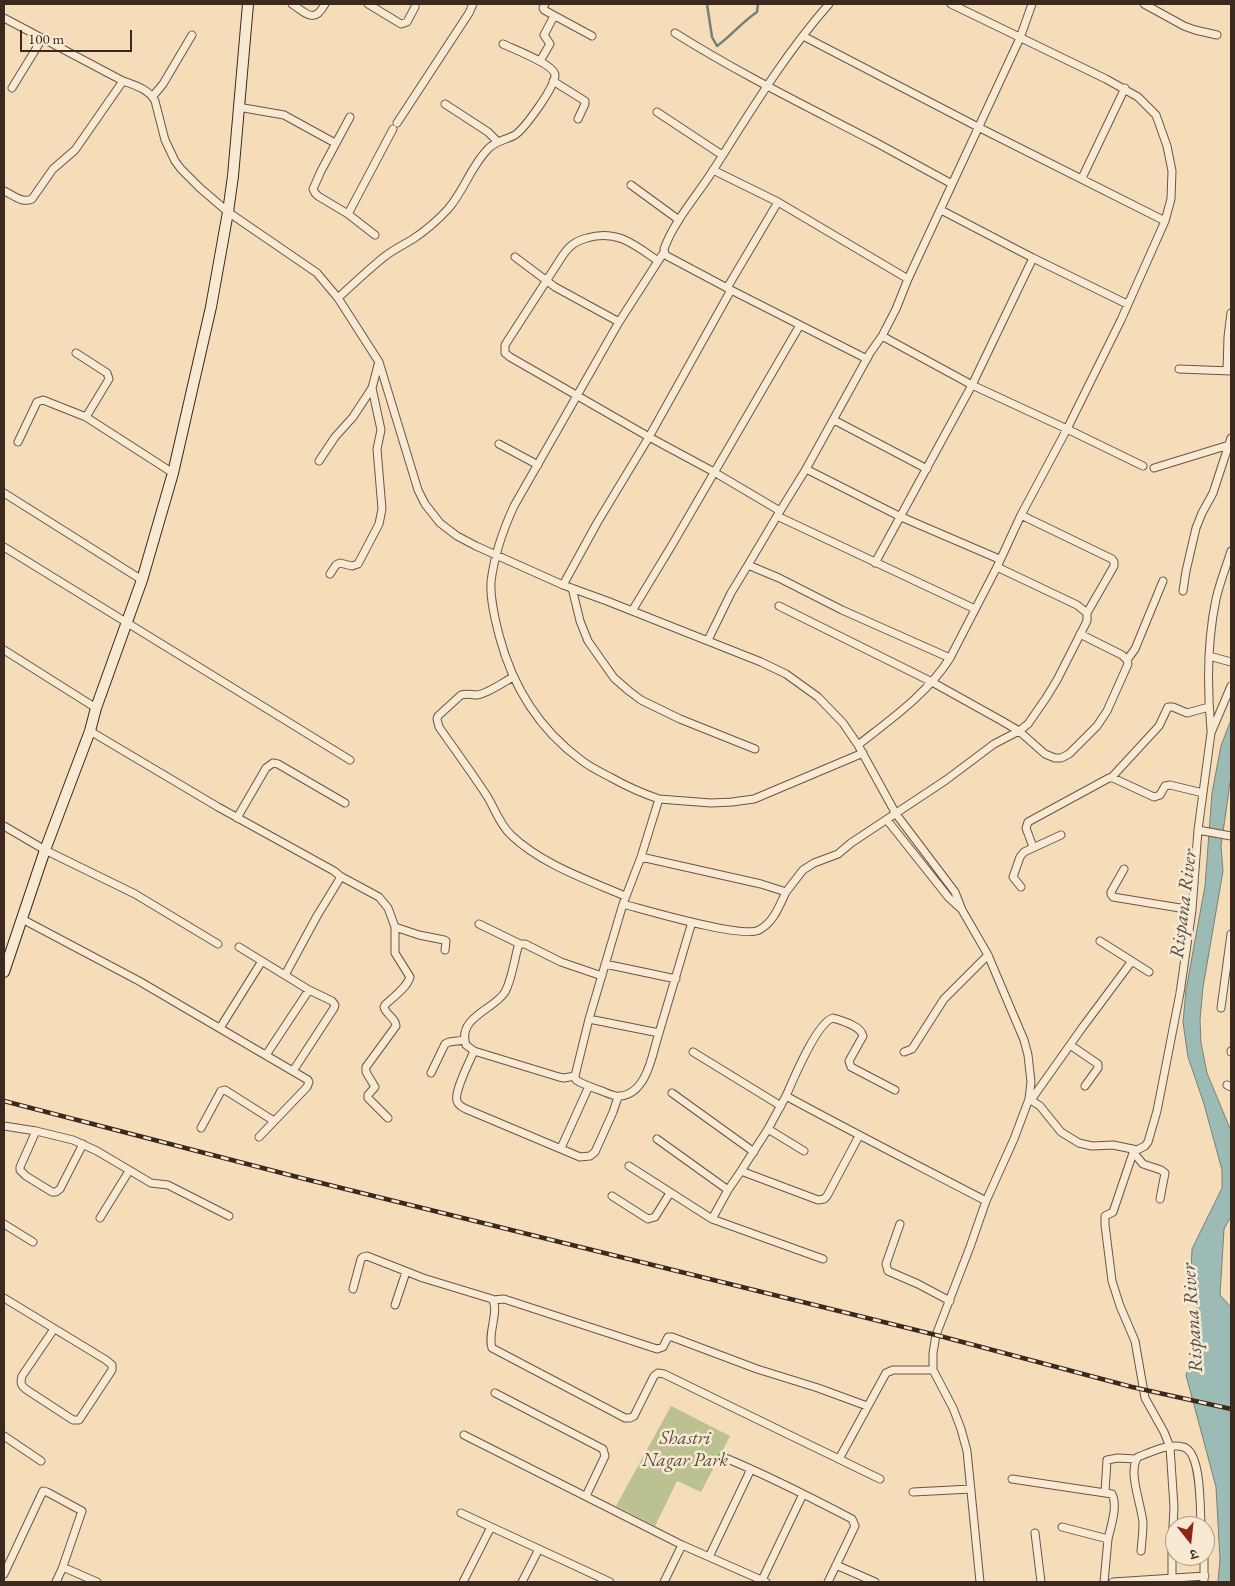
<!DOCTYPE html>
<html>
<head>
<meta charset="utf-8">
<style>
	body { margin:0 }
	#map { position:relative; width:1235px; height:1586px; overflow:hidden; background:#f5ddba; font-family:"EB Garamond","Noto Serif Devanagari",serif }
	canvas { display:block }
	.frame { position:absolute; inset:0; border:5px solid #3b281e; pointer-events:none }
	.north { position:absolute; left:1165px; top:1516px; width:50px; height:50px; box-sizing:border-box; background:#f8e9d2; border:1px solid #ac9c8a; border-radius:50%; rotate:164deg; font-size:14px; font-weight:700; line-height:20px; text-align:center; color:#3b281e }
	.north::after { content:''; display:block; margin:auto; width:18px; height:22px; background:#8f2418; clip-path:polygon(50% 0,100% 100%,50% 72%,0 100%) }
	.scale { position:absolute; left:20px; top:30px; width:112px; height:22px; box-sizing:border-box; border:2px solid #3b281e; border-top:0; padding-left:6px; font-size:15px; line-height:18px; white-space:nowrap; color:#3b281e; -webkit-text-stroke:4px #f8e9d2; paint-order:stroke }
</style>
</head>
<body>
<div id="map">
<canvas width="1235" height="1586"></canvas>
<div class="frame"></div>
<div class="north">उ</div>
<div class="scale">100 m</div>
</div>
<script>
const g = document.querySelector('canvas').getContext('2d');
g.lineJoin = 'round';
function fillPath(path, color) { g.fillStyle = color; g.fill(path, 'evenodd'); }
function strokePath(path, color, width, dash) { g.strokeStyle = color; g.lineWidth = width; g.lineCap = dash ? 'butt' : 'round'; g.setLineDash(dash || []); g.stroke(path); }
function write(font, color, halo, rows, align = 'center') {
  g.font = font + ' "EB Garamond",serif'; g.lineWidth = 5; g.setLineDash([]); g.textBaseline = 'middle'; g.strokeStyle = halo; g.fillStyle = color; for (const [text, x, y, turn = 0] of rows) {
    g.save(); g.translate(x, y); g.rotate((+turn || 0) * Math.PI / 180); g.textAlign = isNaN(turn) ? turn : align; if (halo) g.strokeText(text, 0, 0); g.fillText(text, 0, 0); g.restore();
  }
}
fillPath(new Path2D(`
	M671,1406l59,30 -29,56 -24,-11 -22,45 -39,-20z`), '#bbc191');
const water = new Path2D(`
	M1231,720v56l-10,70 2,25 -20,116 -3,33 1,23 6,30 24,58v85l-7,13 -4,66 11,12v275h-13l2,-23 -4,-72 -30,-112 11,-30 2,-7 -1,-22 -7,-42 1,-25 30,-61v-18l-18,-66 -16,-47 -5,-35 3,-32 19,-104 7,-93 9,-47z`);
fillPath(water, '#9dbbb5');
strokePath(water, '#768079', 1);
strokePath(new Path2D(`
	M707,4l5,33 5,9c14,-10 25,-24 40,-34l1,-8`), '#768079', 2.5);
const minor = new Path2D(`
	M292,4c15,10 22,20 33,0
	M368,4l33,20 6,-2 8,-15
	M545,4l-2,4 1,2 48,26
	M1144,4l40,22 11,4 22,5
	M4,18l119,63c11,4 26,8 32,20l10,39 10,21 6,8 19,19 28,24 89,61 21,25 41,64 39,128 7,14 15,19 17,13 19,10 87,39 44,16 154,61 25,12 32,23 25,26 15,22 38,69 59,78 7,18 26,45 36,85 4,15 3,27 -2,17 -15,40 -28,62 -16,46 -34,88 -3,18v17l20,38 8,21 6,22 13,131
	M675,33c65,41 133,74 200,109 26,14 51,28 77,42
	M803,36l175,91 187,94
	M540,61l10,-17 -6,-9 10,-19
	M553,81l32,20v3l-7,15
	M12,88l30,-49
	M153,96l10,-12 29,-49
	M445,104l43,28 10,10
	M238,107l46,8 51,28
	M657,112l65,43
	M350,117l-29,54 -8,18 2,4 3,3 30,18 27,21
	M397,123l72,-110 4,-9
	M713,170l65,32 130,77
	M1082,178l43,-90
	M631,185l48,35
	M4,191c8,3 18,13 28,8l21,-30 22,-19 48,-69
	M941,210l92,48 94,46
	M348,214l45,-85
	M515,257l40,30 64,35
	M727,288l51,-86
	M731,290l136,69
	M338,298c15,-14 30,-28 46,-41 9,-7 19,-12 29,-18 12,-8 25,-19 35,-30 16,-18 23,-43 40,-60 7,-8 18,-9 27,-14 10,-7 40,-48 40,-60 -1,-11 -42,-26 -52,-31
	M882,336l90,49 95,44 76,37
	M76,353l31,20 2,6 -23,38
	M1179,369l52,2
	M1227,371l1,-34 3,-24
	M834,420l93,49
	M18,442l19,-40 6,-2 43,17 87,56
	M499,444l39,21
	M319,461l16,-24 18,-20 19,-29 6,-23
	M1154,468l75,-23
	M806,469l64,-116 12,-17 14,-27 12,-30 112,-241 12,-34
	M4,493l138,87
	M780,511l26,-42 93,47 100,43
	M1021,515l91,44 2,3v4l-27,47
	M777,516l198,93
	M4,547l346,213
	M875,563l97,-178 61,-127
	M748,565l32,-54 -66,-39 -65,-35 82,-147 -64,-34 -2,-2 -1,-5c10,-28 32,-52 48,-77 37,-58 72,-117 117,-168
	M330,574l6,-9 4,-2 12,3 6,-2 21,-40 3,-15 -5,-60 4,-19 -9,-42
	M563,585l34,-62 52,-86 -139,-80 -5,-4v-8l58,-90c7,-10 13,-14 24,-17 30,-9 48,7 71,23
	M572,588l8,33 8,20 26,37 15,13 12,9 39,19 75,30
	M1183,591l3,-20 10,-43 6,-15 11,-20 18,-55
	M779,606l153,76 70,39 17,10 26,23 10,4h6l8,-4 28,-28 10,-15 21,-47 -1,-4 -5,-5 -42,-21
	M632,611l40,-66 128,-220
	M708,640l23,-47 17,-28 31,13 63,32 108,48 47,-91 24,-52 46,-86 54,-109 44,-99 6,-22 1,-28 -5,-25 -11,-31 -18,-18 -32,-18 -155,-75
	M4,650l92,58
	M1209,656l22,6
	M1127,660l8,-11 28,-68
	M513,677c-9,5 -26,17 -36,18 -6,0 -10,-2 -16,0l-23,21 -1,3 2,8c16,23 33,46 48,69 8,13 13,29 24,39 30,29 77,45 114,61
	M1211,730c-4,-44 -4,-88 5,-131 4,-17 10,-32 15,-48
	M90,731l128,76 116,64 6,5 -1,4 -22,36 -32,59
	M858,745c33,-26 69,-51 92,-87
	M1111,778l48,-52 9,-19h5l14,6 22,-6
	M659,799c-18,-6 -33,-13 -49,-22 -10,-5 -20,-10 -29,-17 -42,-31 -69,-75 -82,-125 -4,-16 -9,-36 -8,-53 3,-26 12,-52 23,-76l105,-184 45,-70
	M237,818l29,-50 7,-5 5,1 67,39
	M887,820l62,78 11,10
	M4,826l41,24 90,44 83,50
	M1198,830l33,6
	M1033,847l-7,-19 2,-6 81,-44h4l41,19 6,-2 5,-9 5,-1 33,8
	M1124,869l-13,23v2l2,3 79,13
	M340,876l39,21 9,11 7,19v26l15,24c-3,11 -17,20 -25,28l-1,2c2,8 12,11 12,19l-30,41v5l9,15 -7,8v3l20,20
	M1021,887l-8,-10 7,-20 4,-5 37,-17
	M786,892l17,-22 11,-7 24,-9 13,-11 95,-63 48,-36 25,-13 9,-7 18,-26 11,-18 30,-59v-8l-10,-8 -80,-38
	M623,904c23,6 119,35 136,26 15,-8 20,-24 27,-38l-25,-8 -120,-27
	M22,919l117,62 169,99 1,2 -2,5 -48,50
	M692,922l-36,121c-5,19 -12,51 -36,53 -5,1 -13,-3 -18,-5 -9,-3 -18,-6 -26,-11l-1,-4 14,-57 34,-115 18,-47 18,-58 52,4 21,-1 22,-3 109,-46
	M479,924l41,20
	M395,927l24,8 25,5 2,1 -1,9
	M1100,941l49,31
	M239,947l70,43 23,11 3,4 -1,3 -41,63
	M605,964l71,15
	M1221,1008l10,-74
	M589,1019l70,14
	M220,1028l42,-67
	M1070,1045l28,19v4l-13,18
	M474,1051c-4,10 -20,40 -17,50 1,4 5,6 9,8l114,48 10,-1 5,-4 18,-40 5,-15
	M1231,1051v1
	M693,1052l88,54
	M904,1052l8,-3 32,-50 44,-44
	M266,1055l43,-65
	M431,1073l14,-29 4,-2 16,-2
	M575,1076l-11,2 -5,-1 -85,-26 -8,-6c-9,-28 28,-35 39,-53 7,-13 9,-31 13,-45l2,-3h5l36,18 41,14
	M1227,1085l4,2
	M895,1090l-44,-23 -2,-6 14,-25c-2,-10 -20,-15 -30,-18 -16,4 -40,62 -47,78 66,36 133,70 200,105
	M672,1093l82,59
	M786,1096l-18,33 -27,42 77,29 6,-1 3,-3 32,-60
	M1029,1099l11,7 21,26 18,11 13,3 21,-1 24,5 8,-4 3,-4 9,-31 23,-118 12,-83 6,-80 13,-97 20,-47
	M1031,1100l51,-72 50,-67
	M4,1126l32,5 37,9 24,11 54,32 17,2 61,31
	M201,1128l20,-37 4,-1 49,31
	M768,1129l36,22
	M36,1131l-16,36v3l6,6 26,16h4l4,-3 23,-45
	M657,1139l71,51
	M561,1148l28,-62
	M1134,1150l-21,62 -8,4v9l7,56 8,25 15,35 10,57 19,34 6,15 4,60 -2,39v32
	M1133,1152l10,12 18,6 4,3 -5,26
	M629,1166l83,53
	M741,1171l-13,19 -16,29 111,40
	M612,1196l36,23 7,-2 15,-24
	M100,1218l29,-47
	M4,1224l29,18
	M900,1224l-14,40 2,7 30,13 32,17
	M353,1289l8,-30 2,-2 4,-1 56,22 69,21c8,11 -5,35 0,49l133,70h5l4,-2 20,-40 4,-3 6,1 216,105
	M4,1298l102,62 6,5v5l-33,50h-6l-46,-30c-6,-4 -7,-7 -5,-14l32,-47
	M493,1300l11,-1 153,50 6,-2 5,-10h4l85,32 61,19 49,18
	M395,1305l11,-33
	M495,1393l108,56 2,7 -19,40
	M464,1435l218,110 84,37
	M4,1436l37,25
	M723,1457c44,18 87,40 129,62l3,7 -27,56
	M839,1459l47,-86 7,-3h40
	M1012,1479l100,15c6,12 -1,32 -4,45
	M913,1492l58,-3
	M1105,1492l2,-32 11,-2 18,1
	M461,1513l149,69
	M1062,1527l46,12 -4,43
	M1035,1533l6,49
	M1141,1551c1,-10 2,-19 2,-28 -1,-17 -16,-52 -5,-66 13,-5 31,-14 45,-10 19,4 17,63 18,79
	M1204,1556v26
	M709,1557l42,-88
	M836,1565l39,17
	M4,1574l39,-83 4,1 35,19 -20,58
	M762,1580l41,-86
	M56,1582l6,-13 3,-1 32,14
	M463,1582l28,-55
	M522,1582l17,-33
	M664,1582l18,-37
	M1113,1582l92,-6`);
const secondary = new Path2D(`
	M4,972l41,-122 45,-119 6,-23 46,-128 31,-107 38,-166 17,-95 5,-36 15,-172`);
strokePath(minor, '#6a5545', 9);
strokePath(secondary, '#3b281e', 12);
strokePath(minor, '#f8e9d2', 7);
strokePath(secondary, '#f8e9d2', 10);
const rail = new Path2D(`
	M4,1101l301,78 631,156 196,52 99,22`);
strokePath(rail, '#3b281e', 4.5);
strokePath(rail, '#f8e9d2', 2.5, [8]);
write('italic 19px', '#5b4e3b', '#f8e9d2', [
	["Shastri",685,1439],
	["Nagar Park",685,1461]
]);
write('italic 20px', '#544d44', '#f8e9d2', [
	["Rispana River",1184,904,-83],
	["Rispana River",1193,1318,-94]
]);
</script>
</body>
</html>
